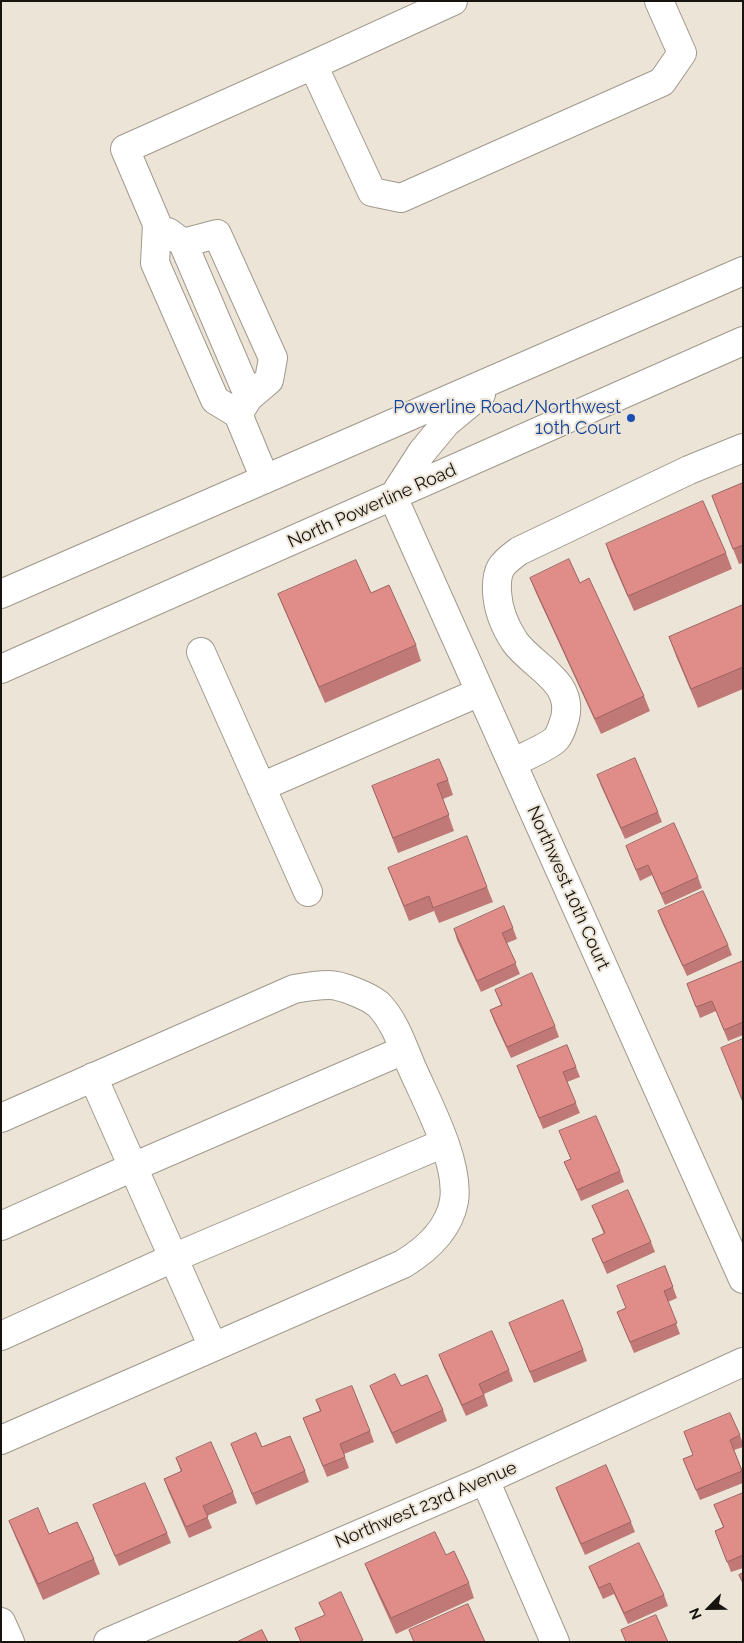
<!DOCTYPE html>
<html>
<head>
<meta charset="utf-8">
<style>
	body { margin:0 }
	#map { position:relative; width:744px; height:1643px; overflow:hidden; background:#ece5d7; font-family:Raleway,sans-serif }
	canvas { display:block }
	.frame { position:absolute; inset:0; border:2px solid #17140f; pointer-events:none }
	.north { position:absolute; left:684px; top:1583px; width:50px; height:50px; -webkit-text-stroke:4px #ece5d7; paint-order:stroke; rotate:247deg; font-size:14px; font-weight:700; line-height:20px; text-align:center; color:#17140f }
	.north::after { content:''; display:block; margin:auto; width:18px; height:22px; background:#17140f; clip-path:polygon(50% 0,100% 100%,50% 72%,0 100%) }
</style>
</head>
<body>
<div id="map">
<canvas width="744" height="1643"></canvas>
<div class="frame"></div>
<div class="north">N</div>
</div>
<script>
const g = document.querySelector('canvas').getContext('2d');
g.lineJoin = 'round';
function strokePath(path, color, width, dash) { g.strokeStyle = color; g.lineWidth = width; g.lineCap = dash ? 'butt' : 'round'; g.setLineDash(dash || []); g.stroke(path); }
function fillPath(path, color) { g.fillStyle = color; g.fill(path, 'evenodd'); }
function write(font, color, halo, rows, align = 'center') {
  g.font = font + ' Raleway,sans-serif'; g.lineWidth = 4; g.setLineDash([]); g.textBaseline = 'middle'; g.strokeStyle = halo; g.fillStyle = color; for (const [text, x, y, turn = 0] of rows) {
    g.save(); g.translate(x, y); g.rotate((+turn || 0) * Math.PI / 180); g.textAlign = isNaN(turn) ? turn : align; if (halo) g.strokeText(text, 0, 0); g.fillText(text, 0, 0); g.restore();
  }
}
const minor = new Path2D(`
	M313,65l140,-64
	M168,232l15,11 66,154 -9,14
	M183,243l34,-9 56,124 -4,22 -20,17
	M265,479l-27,-65 -23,-14 -60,-137 2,-39 -32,-75 188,-84 59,127 29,6 261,-116 20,-29 -23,-52
	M393,497l350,782
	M201,652l107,240
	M512,763c13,-7 35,-15 44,-24 5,-6 7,-14 9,-21 9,-37 -33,-52 -50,-76 -10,-15 -17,-32 -18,-50 -1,-23 4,-28 22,-41l170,-81 54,-22
	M261,787l219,-95
	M93,1077l120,270
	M1,1118l293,-129c11,-2 23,-4 35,-4 12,0 39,11 49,19 17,17 25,43 34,64 15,34 48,95 42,133 -5,28 -28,49 -51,63l-402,176
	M1,1226l132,-59 271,-117
	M1,1336l172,-78 271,-115
	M485,1480l70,162
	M1,1622l9,20
	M108,1642l377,-162 258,-118`);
const major = new Path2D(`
	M393,497l29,-45 24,-29 35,-29
	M1,594l742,-323
	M1,669l742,-328`);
strokePath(minor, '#a0998c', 30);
strokePath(major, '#a0998c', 30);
strokePath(minor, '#fff', 28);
strokePath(major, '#fff', 28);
fillPath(new Path2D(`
	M743,483v80l-4,1 -27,-68z
	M606,544l120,9 6,16 -98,42 -23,-52z
	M530,578l50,5 64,113 6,15 -49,23 -65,-141z
	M371,593l45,52 5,16 -96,42 -41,-94 -6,-15z
	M743,605v84l-45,19 -22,-52 -7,-19z
	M597,775l61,37 4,10 -37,17 -24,-53z
	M448,780l5,15 -10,4 11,32 -56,22 -26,-67z
	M626,846l72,31 4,11 -37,17 -13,-30 -12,6z
	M388,868l99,19 6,15 -54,21 -5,-12 -25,10z
	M658,911l70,34 4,10 -45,21 -25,-54z
	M513,928l4,11 -10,4 13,31 -39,18 -24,-52 -3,-11z
	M743,961v74l-15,6 -12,-30 -16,7 -13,-34z
	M495,990l60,36 4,11 -48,21 -17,-37 -4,-11 11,-5z
	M567,1045l13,32 -13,5 13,31 -37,16 -26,-63z
	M559,1131l61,40 4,11 -43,19 -17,-39 7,-3z
	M592,1206l59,36 4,10 -48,22 -15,-35 12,-5z
	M665,1266l12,32 -9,4 12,32 -46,19 -17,-41 9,-4z
	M509,1323l74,27 4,11 -53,22z
	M439,1355l70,15 4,11 -29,13 4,12 -22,10 -23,-50z
	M370,1386h31l42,24 4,11 -51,23 -22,-48z
	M316,1400l54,31 4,11 -30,12 5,14 -22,9 -24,-59 17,-7z
	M740,1435l3,9v3l-9,3 9,22v11l-43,17 -17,-41z
	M231,1444l31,3 43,24 4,11 -53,23z
	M176,1458l57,34 4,11 -30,13 5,12 -23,10 -21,-48 -4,-11 17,-7z
	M556,1488l75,34 4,10 -50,23 -25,-56z
	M743,1493v75l-12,4 -16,-41 8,-4 -9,-22z
	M93,1505l74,28 4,10 -52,23z
	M9,1521l40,13 45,25 6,15 -57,26 -28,-64z
	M446,1555l23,28 5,15 -78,36 -25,-55 -6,-15z
	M589,1567l75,28 4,11 -40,18 -14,-30 -11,5 -10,-22z`), '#c17977');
const building = new Path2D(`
	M743,483v62l-10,4 -21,-53z
	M703,501l23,52 -98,43 -22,-52z
	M569,559l11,24 9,-5 55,118 -49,23 -65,-141z
	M356,560l15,33 18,-8 27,60 -97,42 -41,-93z
	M743,605v62l-52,22 -22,-52z
	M635,758l23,54 -37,16 -24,-53z
	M439,759l9,21 -11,4 12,31 -56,23 -21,-52z
	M674,823l24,54 -37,17 -13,-29 -12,5 -10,-24z
	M467,836l20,51 -54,21 -4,-12 -25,10 -16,-38z
	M703,891l25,54 -45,21 -25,-55z
	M504,906l9,22 -11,5 14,30 -39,18 -23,-52z
	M743,961v61l-19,8 -12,-29 -16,6 -9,-23z
	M532,973l23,53 -48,21 -17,-37 12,-5 -7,-15z
	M743,1039v63l-22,-54z
	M567,1045l9,22 -13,5 13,31 -37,15 -22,-52z
	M596,1116l24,55 -43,19 -13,-28 7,-3 -12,-28z
	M628,1190l23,52 -48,21 -11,-24 13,-6 -13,-27z
	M665,1266l8,21 -9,4 13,32 -47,19 -13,-30 9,-4 -9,-22z
	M563,1300l20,50 -53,22 -21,-49z
	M492,1331l17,39 -30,14 5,11 -22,10 -23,-50z
	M395,1374l6,12 26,-11 16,35 -51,23 -22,-47z
	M352,1386l18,45 -30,13 5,13 -22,9 -20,-48 18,-7 -5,-11z
	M730,1413l10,22 -10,5 12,31 -46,19 -13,-31 10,-4 -9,-23z
	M256,1433l6,14 28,-11 15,35 -53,23 -21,-50z
	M211,1442l22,50 -30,14 5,11 -22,10 -22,-48 18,-8 -6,-13z
	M606,1465l25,57 -50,22 -25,-56z
	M145,1483l22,50 -52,23 -22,-51z
	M743,1493v62l-16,7 -12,-31 9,-4 -10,-22z
	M38,1508l11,26 28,-12 17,37 -56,25 -29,-63z
	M435,1532l11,23 8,-4 15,32 -78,35 -26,-54z
	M639,1543l25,52 -40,18 -14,-30 -11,5 -10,-21z
	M743,1573v10l-4,-8z
	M341,1592l22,48 -4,2h-58l-6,-14 30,-13 -6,-12z
	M468,1604l17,38h-71l-5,-12z
	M656,1615l12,27h-42l-5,-12z
	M262,1630l6,12h-31z`);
fillPath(building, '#e08d8a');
strokePath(building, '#9d6361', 1);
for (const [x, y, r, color] of [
	[631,418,5,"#1a4fb4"]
]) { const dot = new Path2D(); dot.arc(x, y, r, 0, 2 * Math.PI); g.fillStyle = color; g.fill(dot); strokePath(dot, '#ece5d7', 2); }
write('18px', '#164399', '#ece5d7', [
	["Powerline Road/Northwest",621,408],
	["10th Court",621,429]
], 'right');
write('18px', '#17140f', '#ece5d7', [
	["North Powerline Road",372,506,-24],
	["Northwest 10th Court",568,888,66],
	["Northwest 23rd Avenue",426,1505,-23]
]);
</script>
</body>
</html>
